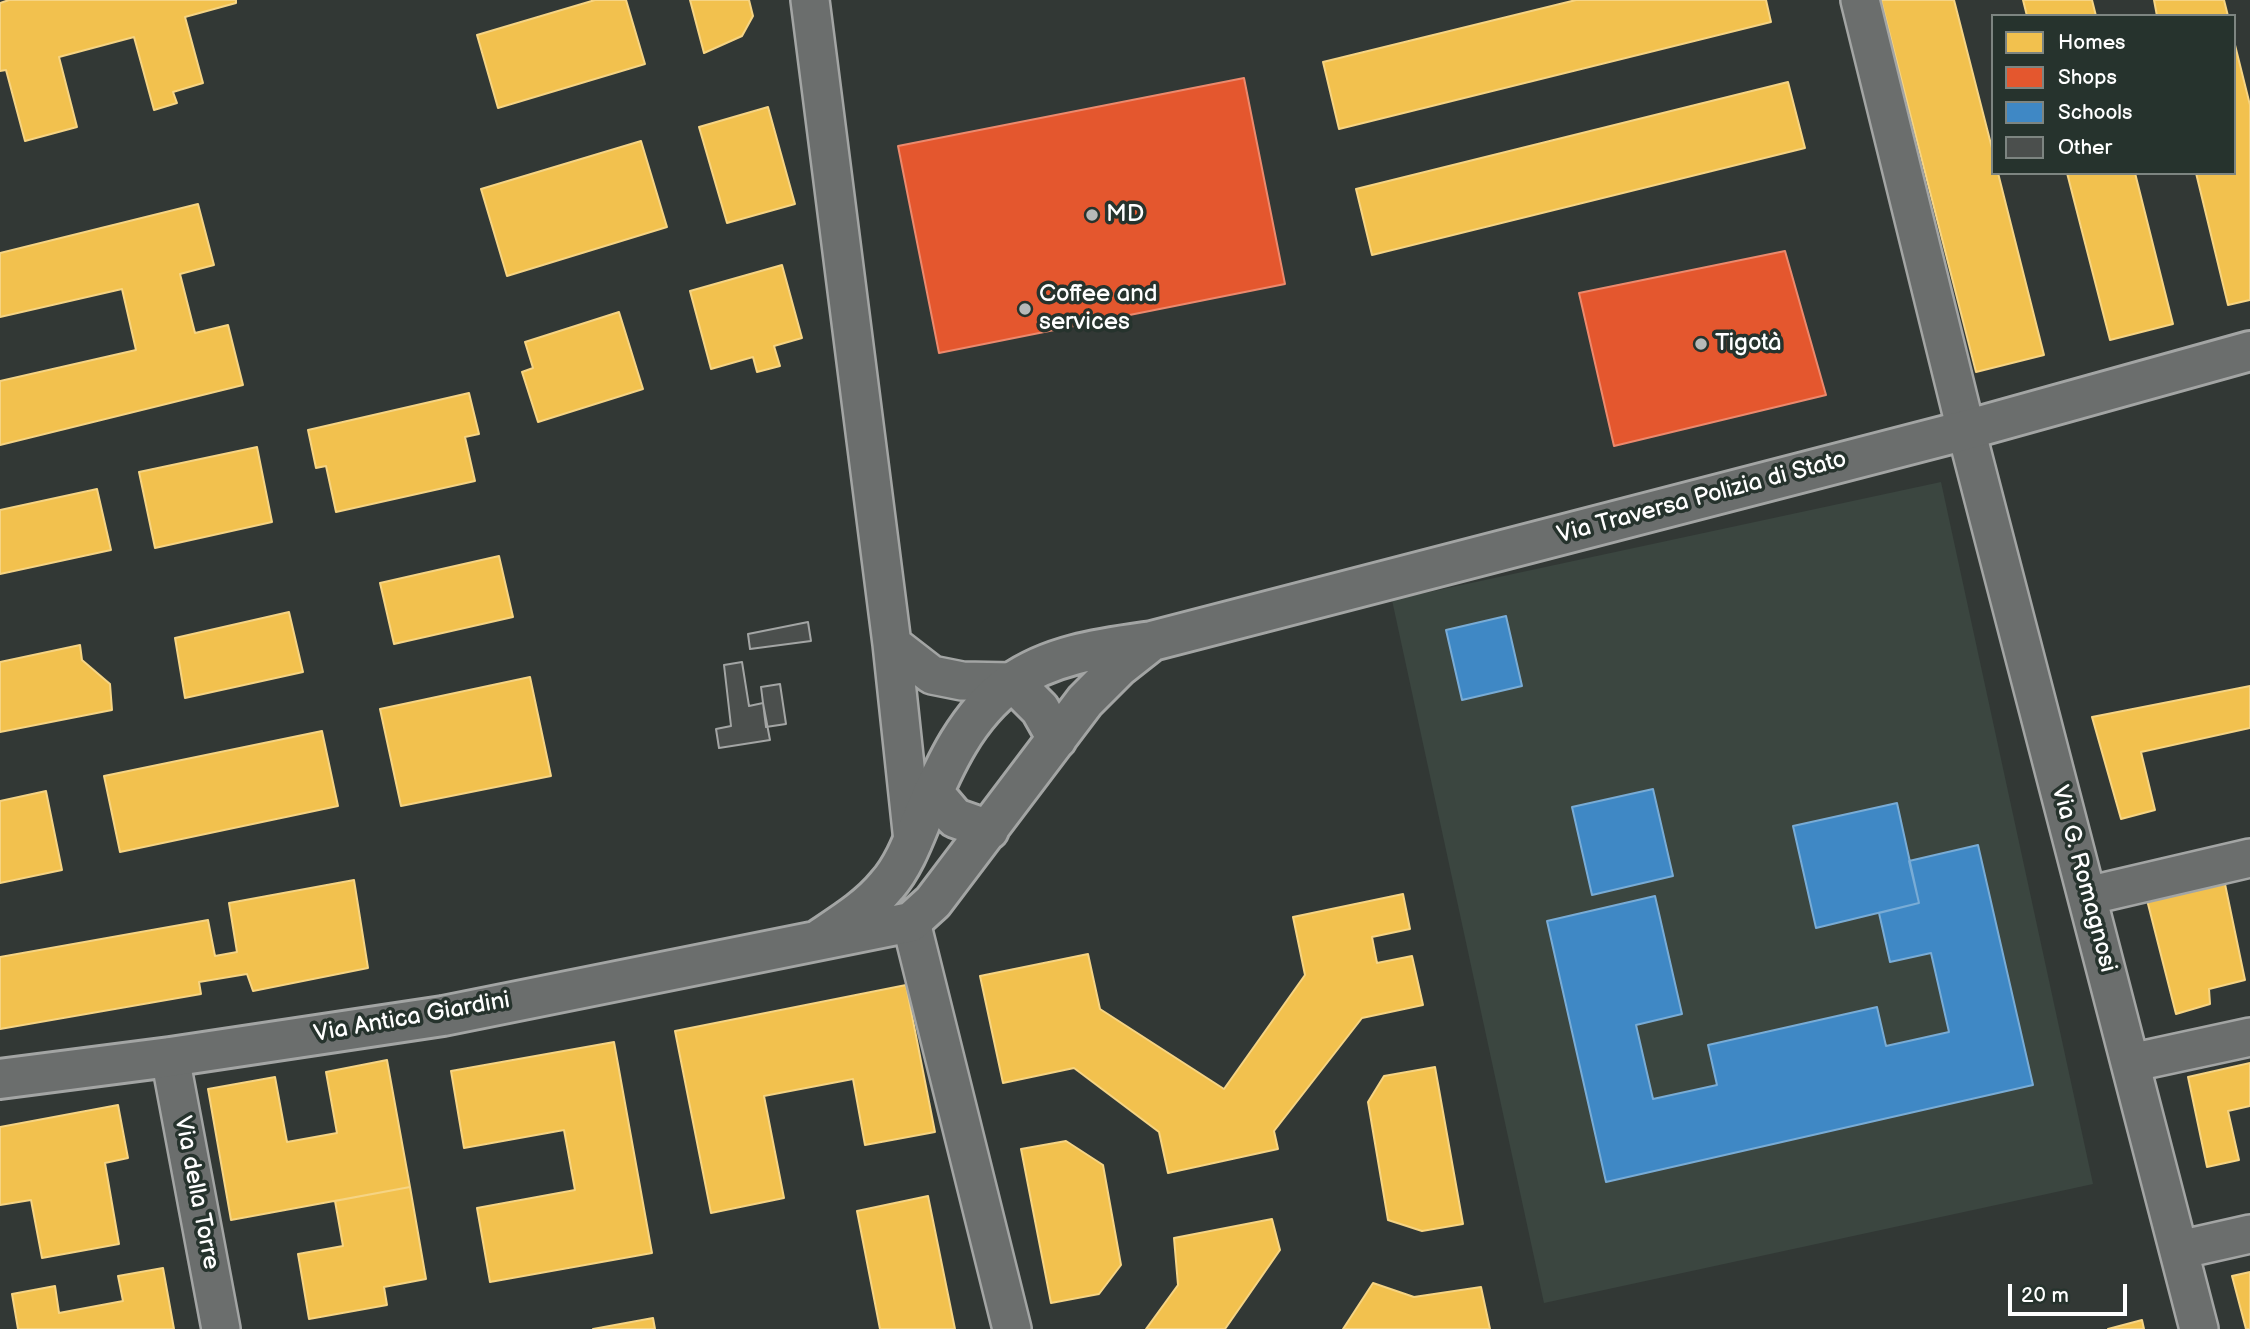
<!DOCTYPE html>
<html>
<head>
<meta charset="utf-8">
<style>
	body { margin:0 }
	#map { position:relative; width:2250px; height:1329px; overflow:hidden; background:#323835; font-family:"Balsamiq Sans",sans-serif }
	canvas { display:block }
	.legend { position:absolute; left:1991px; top:14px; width:245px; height:161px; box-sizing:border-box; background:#26332d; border:2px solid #7d8581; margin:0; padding:9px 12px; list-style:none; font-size:21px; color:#fff }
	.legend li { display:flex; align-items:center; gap:14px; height:35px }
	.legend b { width:35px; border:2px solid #7d8581 }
	.scale { position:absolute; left:2008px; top:1284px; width:119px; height:32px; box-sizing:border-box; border:4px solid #fff; border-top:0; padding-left:9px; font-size:21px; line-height:24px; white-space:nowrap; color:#fff; -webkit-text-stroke:5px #26332d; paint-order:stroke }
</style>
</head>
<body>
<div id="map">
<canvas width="2250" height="1329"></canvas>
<ul class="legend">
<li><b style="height:19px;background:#f2c14e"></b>Homes</li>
<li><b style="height:19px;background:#e4572e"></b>Shops</li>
<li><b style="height:19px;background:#3f88c5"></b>Schools</li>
<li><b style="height:19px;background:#4b4f4d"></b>Other</li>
</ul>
<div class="scale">20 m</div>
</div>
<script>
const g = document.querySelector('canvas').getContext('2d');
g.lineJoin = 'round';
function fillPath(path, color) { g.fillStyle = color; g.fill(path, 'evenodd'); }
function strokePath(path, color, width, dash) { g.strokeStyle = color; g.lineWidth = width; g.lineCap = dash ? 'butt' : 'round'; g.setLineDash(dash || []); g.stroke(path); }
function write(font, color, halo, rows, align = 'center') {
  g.font = font + ' "Balsamiq Sans",sans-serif'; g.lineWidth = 7; g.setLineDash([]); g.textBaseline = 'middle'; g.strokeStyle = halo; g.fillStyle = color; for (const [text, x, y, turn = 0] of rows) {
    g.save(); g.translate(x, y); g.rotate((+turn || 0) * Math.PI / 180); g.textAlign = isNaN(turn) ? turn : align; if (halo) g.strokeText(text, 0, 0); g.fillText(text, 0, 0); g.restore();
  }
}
fillPath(new Path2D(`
	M1941,482l152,702 -549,119 -152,-703z`), '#3b4640');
const homes = new Path2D(`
	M9,0h227v3l-51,14 18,66 -30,9 4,11 -23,7 -20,-73 -75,20 18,70 -52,14 -19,-71 -6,1v-68z
	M595,0h31l19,64 -147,44 -21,-73z
	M690,0h59l4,16 -11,20 -38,17z
	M1576,0h190l5,22 -432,107 -16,-67z
	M1881,0h73l39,152v21h5l46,182 -68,17z
	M2023,0h69l4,16h-69z
	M2154,0h70l4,16h-71z
	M2234,41l16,64v195l-22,5 -32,-132h38z
	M1788,82l17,66 -433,107 -16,-66z
	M768,107l27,97 -68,19 -28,-96z
	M641,141l26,86 -160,49 -26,-87z
	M2067,173h68l38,151 -63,16z
	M198,204l16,61 -34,9 15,59 33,-8 15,60 -243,60v-64l136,-31 -14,-61 -122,28v-64z
	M782,265l20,73 -28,8 6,20 -23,6 -4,-15 -42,12 -21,-78z
	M619,312l24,77 -105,33 -16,-50 11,-4 -8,-26z
	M469,393l10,41 -14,3 10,44 -139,31 -10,-46 -10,2 -8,-38z
	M257,447l15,75 -117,26 -16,-76z
	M97,489l14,61 -111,24v-64z
	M499,556l14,61 -119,27 -14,-61z
	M289,612l14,60 -118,26 -10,-60z
	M80,645l2,15 28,24 2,26 -112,22v-70z
	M530,677l21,99 -150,30 -21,-97z
	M2250,686v42l-109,24 14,58 -34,9 -29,-102z
	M322,731l16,75 -218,46 -16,-76z
	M46,791l16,79 -62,13v-82z
	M354,880l14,88 -115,23 -6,-17 -48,8 2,12 -201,35v-72l208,-37 7,36 22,-4 -8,-49z
	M2225,884l20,96 -36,9 1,15 -34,10 -29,-114z
	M1403,894l7,35 -38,8 5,26 35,-7 11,49 -61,13 -88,113 4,18 -110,24 -9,-41 -85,-64 -71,15 -23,-107 108,-22 12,55 124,80 81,-114 -12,-58z
	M906,985l29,147 -70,13 -12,-66 -89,17 20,102 -73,15 -36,-182z
	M614,1042l38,211 -162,29 -13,-74 98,-18 -11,-60 -100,18 -13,-77z
	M387,1060l23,127 -179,33 -23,-131 67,-12 12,65 50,-9 -11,-61z
	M2250,1063v43l-22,5 11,49 -32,7 -19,-90z
	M1435,1067l28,157 -41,7 -34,-11 -20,-118 16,-26z
	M118,1105l10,53 -23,5 14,81 -77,14 -11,-58 -31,5v-78z
	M1066,1141l37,24 18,100 -22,29 -48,9 -30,-154z
	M410,1187l16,92 -42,8 3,18 -78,14 -11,-65 45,-8 -8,-45z
	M928,1196l27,133h-75l-23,-118z
	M1272,1219l8,31 -55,79h-79l32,-44 -4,-47z
	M163,1268l11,61h-156l-6,-35 43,-8 4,27 64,-12 -5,-25z
	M2250,1272v57h-4l-14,-53z
	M1373,1283l41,14 67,-10 9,42h-147z
	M653,1318l2,11h-62z
	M2142,1320l2,9h-36z`);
fillPath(homes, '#f2c14e');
strokePath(homes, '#f6d483', 2);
const shops = new Path2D(`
	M1244,78l41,206 -346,69 -41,-207z
	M1785,251l41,144 -212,51 -35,-153z`);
fillPath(shops, '#e4572e');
strokePath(shops, '#ec896d', 2);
const schools = new Path2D(`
	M1506,616l16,70 -60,14 -16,-70z
	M1653,789l20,87 -81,19 -20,-88z
	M1897,803l22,100 -103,25 -23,-102z
	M1978,845l55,240 -427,97 -59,-261 108,-25 27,118 -46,11 17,74 64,-14 -9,-40 169,-38 9,39 63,-14 -18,-79 -41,9 -11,-49 40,-10 -10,-42z`);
fillPath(schools, '#3f88c5');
strokePath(schools, '#79acd6', 2);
const building = new Path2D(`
	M808,622l3,19 -61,8 -2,-15z
	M742,662l7,44 14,-3 7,37 -51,8 -3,-19 15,-3 -7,-61z
	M780,684l6,40 -20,3 -5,-40z`);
fillPath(building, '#4b4f4d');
strokePath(building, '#a3a5a4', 2);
const street = new Path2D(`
	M810,0l82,644 21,197
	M1860,0l106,430 233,899
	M892,644l40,31 30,6 51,1
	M2087,896l163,-38
	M911,922l101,407
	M170,1057l51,272
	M2130,1063l120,-26
	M2179,1250l71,-16`);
const secondary = new Path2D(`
	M1013,682l27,27 17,30
	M933,792l22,26 34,12
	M821,938c24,-16 48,-31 66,-53 17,-19 27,-47 37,-71 20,-48 43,-99 87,-131 41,-29 92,-35 141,-42l814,-211 284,-79
	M0,1079l170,-22 273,-41 468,-94 22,-20 152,-201 34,-34 33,-26`);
strokePath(street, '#a3a5a4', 42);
strokePath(secondary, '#a3a5a4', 44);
strokePath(street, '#6b6e6d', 37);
strokePath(secondary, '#6b6e6d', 38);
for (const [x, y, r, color] of [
	[1092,215,7,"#b7b9b8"],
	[1025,309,7,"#b7b9b8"],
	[1701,344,7,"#b7b9b8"]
]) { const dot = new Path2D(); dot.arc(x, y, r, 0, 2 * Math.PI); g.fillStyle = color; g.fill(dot); strokePath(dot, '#26332d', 2.5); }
write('24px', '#fff', '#26332d', [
	["MD",1106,215],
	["Coffee and",1039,295],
	["services",1039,323],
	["Tigotà",1715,344]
], 'left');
write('24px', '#fff', '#26332d', [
	["Via Traversa Polizia di Stato",1702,498,-15],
	["Via G. Romagnosi",2083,879,75],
	["Via Antica Giardini",412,1018,-10],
	["Via della Torre",196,1193,79]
]);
</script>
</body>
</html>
